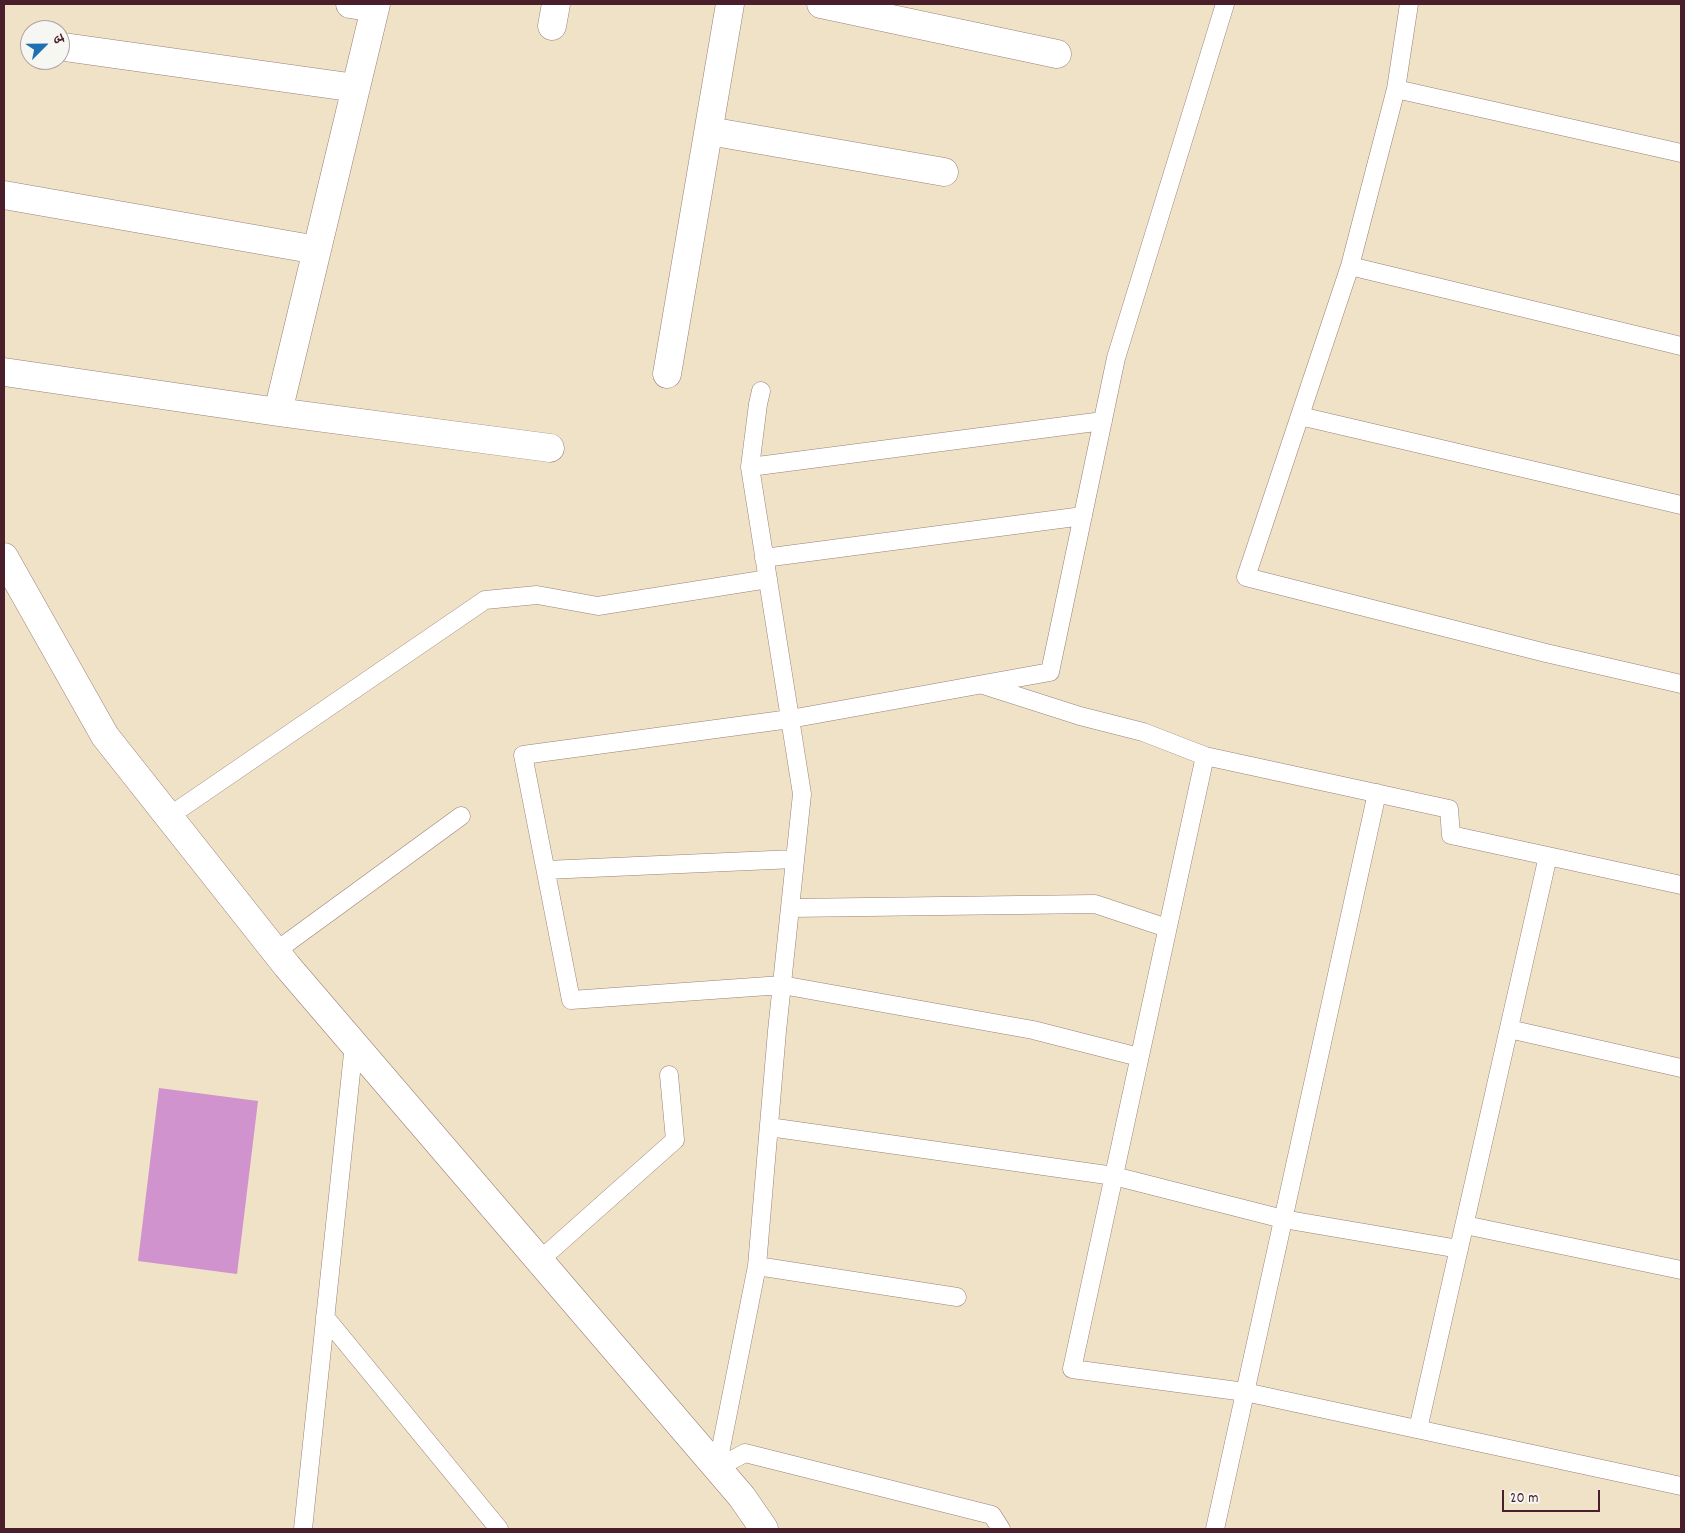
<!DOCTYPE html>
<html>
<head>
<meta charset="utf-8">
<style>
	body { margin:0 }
	#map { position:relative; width:1685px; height:1533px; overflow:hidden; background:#efe2c6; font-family:Dekko,"Playpen Sans Deva",sans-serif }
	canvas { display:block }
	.frame { position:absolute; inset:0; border:5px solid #4a1f2b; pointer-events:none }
	.north { position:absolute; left:20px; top:20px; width:50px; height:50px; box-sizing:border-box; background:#f6f6f2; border:1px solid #b1a0a2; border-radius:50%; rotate:67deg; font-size:14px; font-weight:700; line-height:20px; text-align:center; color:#4a1f2b }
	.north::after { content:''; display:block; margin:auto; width:18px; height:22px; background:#1f6fb2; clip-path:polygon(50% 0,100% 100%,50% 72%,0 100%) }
	.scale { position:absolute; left:1502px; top:1490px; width:98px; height:22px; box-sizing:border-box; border:2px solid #4a1f2b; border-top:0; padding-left:6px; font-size:15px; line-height:18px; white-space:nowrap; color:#4a1f2b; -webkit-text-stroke:4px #f6f6f2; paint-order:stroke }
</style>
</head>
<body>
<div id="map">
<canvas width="1685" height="1533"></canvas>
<div class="frame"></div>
<div class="north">उ</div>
<div class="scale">20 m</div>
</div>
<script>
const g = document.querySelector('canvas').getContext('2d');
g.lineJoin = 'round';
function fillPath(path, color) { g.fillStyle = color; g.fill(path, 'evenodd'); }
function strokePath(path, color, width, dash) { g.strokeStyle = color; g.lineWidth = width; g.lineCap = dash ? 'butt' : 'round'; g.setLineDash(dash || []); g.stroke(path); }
fillPath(new Path2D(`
	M159,1088l99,13 -21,173 -99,-13z`), '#d093ce');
const service = new Path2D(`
	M1396,89l13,-85
	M1681,153l-285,-64 -46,177 -104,311 300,76 135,31
	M1350,266l331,80
	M1300,416l381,89
	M750,467l353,-46
	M764,558l319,-42
	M983,685l97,31 63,16 62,24 244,53 2,26 230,50
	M1205,756l-133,613 173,23 436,94
	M168,817l317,-217 52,-5 61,11 170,-27
	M546,870l249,-11
	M790,908l305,-4 72,24
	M276,951l185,-135
	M1509,1029l172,39
	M1139,1057l-106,-27 -251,-45 -211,15 -48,-245 267,-36 260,-47 66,-314 109,-354
	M769,1127l345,49 169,43 176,30
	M1465,1225l216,45
	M540,1260l135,-120 -6,-65
	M757,1266l200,31
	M325,1317l174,212
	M1418,1429l130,-573
	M717,1468l40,-202 20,-235 25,-237 -52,-327 8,-63 3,-13
	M717,1468l28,-15 247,62 9,14
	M303,1529l51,-485
	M1215,1529l162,-736`);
const minor = new Path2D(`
	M350,4l25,4
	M821,4l236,50
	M552,26l4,-22
	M64,47l292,41
	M709,131l235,41
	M4,195l313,55
	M4,372l274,40 272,36
	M667,374l63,-370
	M278,412l98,-408
	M4,557l101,179 182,230 455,531 22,32`);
strokePath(service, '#9c8078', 19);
strokePath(minor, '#9c8078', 29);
strokePath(service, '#fff', 18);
strokePath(minor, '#fff', 28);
</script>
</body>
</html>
